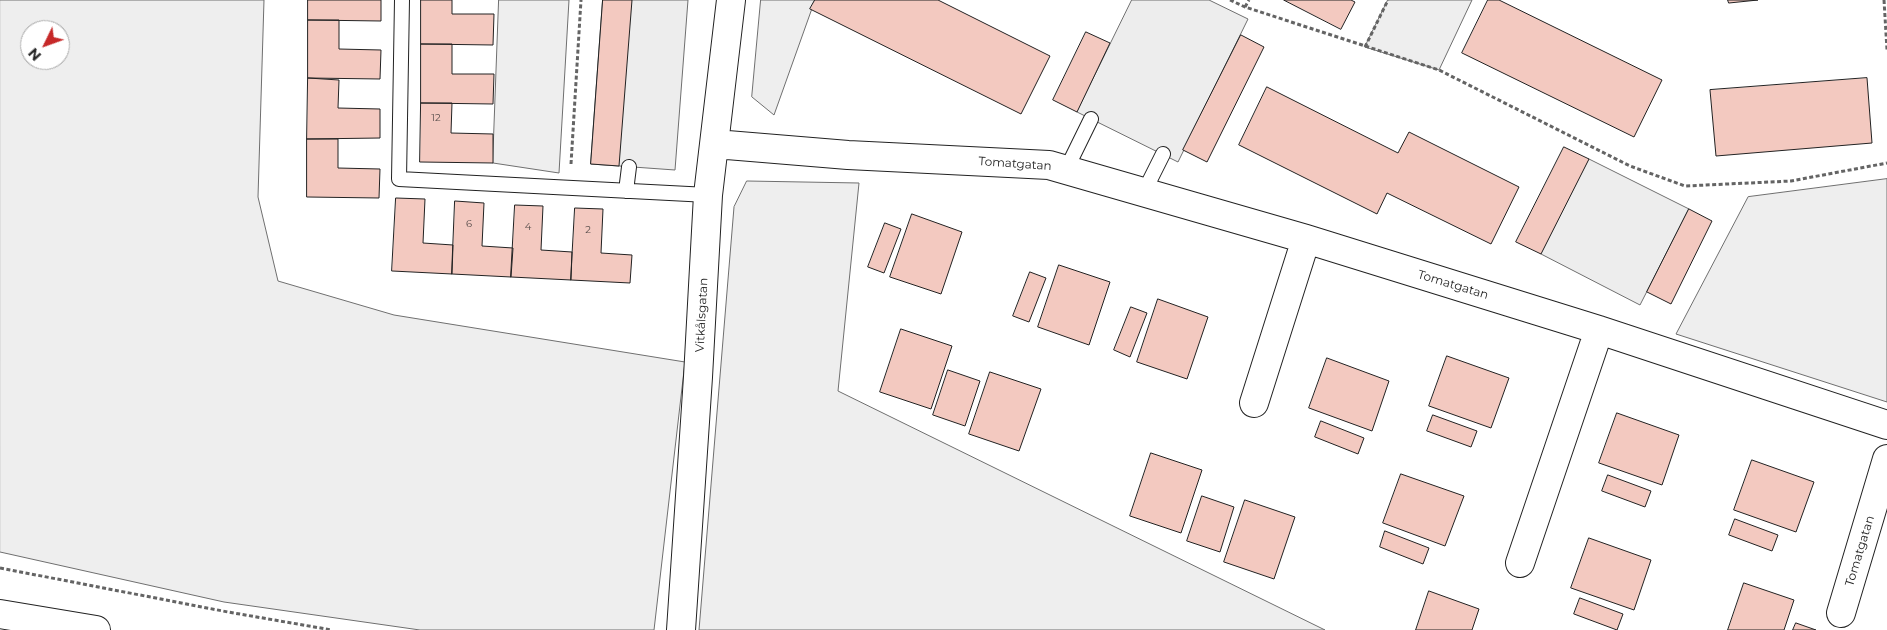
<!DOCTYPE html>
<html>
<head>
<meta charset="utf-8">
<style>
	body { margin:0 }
	#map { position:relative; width:1887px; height:630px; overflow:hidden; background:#fff; font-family:Montserrat,sans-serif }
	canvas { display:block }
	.north { position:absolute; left:20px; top:20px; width:50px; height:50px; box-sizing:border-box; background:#fff; border:1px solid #a7a7a7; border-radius:50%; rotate:228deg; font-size:14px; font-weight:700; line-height:20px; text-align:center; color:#222 }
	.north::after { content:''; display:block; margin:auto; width:18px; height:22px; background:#c62828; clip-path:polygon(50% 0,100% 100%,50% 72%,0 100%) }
</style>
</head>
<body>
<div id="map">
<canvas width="1887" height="630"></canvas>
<div class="north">N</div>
</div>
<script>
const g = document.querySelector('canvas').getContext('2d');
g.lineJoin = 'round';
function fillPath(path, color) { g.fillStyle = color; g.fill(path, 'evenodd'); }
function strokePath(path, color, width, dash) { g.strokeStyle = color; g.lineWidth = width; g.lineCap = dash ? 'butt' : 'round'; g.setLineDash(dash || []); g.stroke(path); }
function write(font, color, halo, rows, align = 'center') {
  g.font = font + ' Montserrat,sans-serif'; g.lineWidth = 4; g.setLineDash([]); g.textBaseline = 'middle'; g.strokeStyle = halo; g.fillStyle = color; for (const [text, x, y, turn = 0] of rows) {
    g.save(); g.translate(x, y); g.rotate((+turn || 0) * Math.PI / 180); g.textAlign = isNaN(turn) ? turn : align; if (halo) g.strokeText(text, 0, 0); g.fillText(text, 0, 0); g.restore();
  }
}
const green = new Path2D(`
	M0,0h264l-6,197 20,84 116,34 291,47 -31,268h-234l-196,-28 -224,-50zM30,30h30v30h-30z
	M499,0h70l-10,173 -66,-10z
	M761,0h54l-41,115 -22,-18z
	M1388,0h84l-33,70 -74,-23z
	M1887,179v223l-211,-68 72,-137z
	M747,181l112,2 -21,208 487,239h-626l35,-423z`);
fillPath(green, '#eee');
strokePath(green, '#6f6f6f', 1);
const parking = new Path2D(`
	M603,0h85l-13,170 -84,-6z
	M1132,0h77l39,19 -70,143 -101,-50z
	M1589,159l100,50 -49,96 -99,-51z`);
fillPath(parking, '#ededed');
strokePath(parking, '#6f6f6f', 1);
const building = new Path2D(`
	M308,0h73v21l-73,-1z
	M421,0h31v14h42l-1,31 -72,-1z
	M603,0h29l-13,166 -28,-2z
	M815,0h123l112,56 -29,58 -211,-105z
	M1284,0h67l4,2 -14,27z
	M1488,0h11l163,80 -28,57 -172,-84z
	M1728,0h30l-29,3z
	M308,20h31v29l42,1 -1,29 -72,-1z
	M1086,32l24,11 -33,69 -24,-12z
	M1241,35l23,12 -57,115 -24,-12z
	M421,44h31v30h42l-1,30 -72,-1z
	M308,78l31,2 -1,28 42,1v29l-73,1z
	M1867,78l5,65 -156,13 -6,-66z
	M1267,87l131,66 11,-21 110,55 -28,57 -104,-51 -10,21 -138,-69z
	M421,103h31l-1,30 42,1v29l-73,-1z
	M307,139h31v29l42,1 -1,29 -72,-1z
	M1564,147l25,12 -48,95 -25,-12z
	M396,198l29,1 -2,44 30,2 -1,29 -60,-3z
	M455,201l29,2 -2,43 31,2 -2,29 -59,-3z
	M515,205l28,1 -2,44 31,2 -1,28 -60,-3z
	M575,208l28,1 -2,44 31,2 -2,28 -59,-3z
	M1689,209l23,12 -41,83 -24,-12z
	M912,214l50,18 -21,62 -51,-17z
	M885,223l16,6 -17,44 -16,-6z
	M1059,265l51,17 -21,63 -51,-18z
	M1030,272l16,6 -17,44 -16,-6z
	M1158,299l50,18 -21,62 -50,-17z
	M1131,307l16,6 -17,44 -16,-7z
	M901,329l51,17 -21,63 -51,-17z
	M1447,356l62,22 -18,50 -62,-22z
	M1327,358l62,23 -17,50 -63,-23z
	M948,370l32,11 -15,45 -32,-11z
	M990,372l51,17 -22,62 -50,-17z
	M1617,413l62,22 -17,50 -63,-22z
	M1433,415l44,16 -6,16 -44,-16z
	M1321,421l43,17 -6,16 -43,-17z
	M1151,453l51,17 -21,63 -51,-17z
	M1752,460l62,22 -18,50 -62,-22z
	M1401,474l63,22 -19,50 -62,-23z
	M1608,475l43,16 -6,16 -43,-16z
	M1202,496l32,11 -14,45 -33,-11z
	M1245,500l50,17 -21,62 -50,-17z
	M1735,519l43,16 -6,16 -43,-16z
	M1385,531l44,17 -6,16 -43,-17z
	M1589,538l62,22 -17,50 -63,-22z
	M1744,583l50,17 -10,30h-56z
	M1429,591l50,18 -7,21h-56z
	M1580,598l43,16 -6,16 -43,-16z
	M1796,623l20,7h-23z`);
fillPath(building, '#f3c9c0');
strokePath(building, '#222', 1);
const service = new Path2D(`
	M402,0l-3,179 309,16
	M1066,170l25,-51
	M626,191l3,-24
	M1144,192l19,-38`);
const minor = new Path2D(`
	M715,144l133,11 201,10 257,74 293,91 288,95
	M1254,403l52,-164
	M1520,563l79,-233
	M1841,613l46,-154
	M681,630l17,-253 10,-182 23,-195`);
const tertiary = new Path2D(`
	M0,614l96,16`);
strokePath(service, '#222', 16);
strokePath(minor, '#222', 30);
strokePath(tertiary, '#222', 30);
strokePath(new Path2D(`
	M1230,0l15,7 194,63 191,96 55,20 106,-5 96,-18
	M1884,0l3,50
	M1245,7l4,-7
	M1365,47l23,-47
	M571,164l10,-164
	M0,568l228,44 104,18`), '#646464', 3, [4, 2.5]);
strokePath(service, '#fff', 14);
strokePath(minor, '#fff', 28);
strokePath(tertiary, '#fff', 28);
write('10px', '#564c4a', null, [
	["12",436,118],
	["6",469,224],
	["4",528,227],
	["2",588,230]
]);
write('12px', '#222', '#fff', [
	["Tomatgatan",1015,164,4],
	["Tomatgatan",1453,285,17],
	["Vitkålsgatan",702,315,-87],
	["Tomatgatan",1860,551,-73]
]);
</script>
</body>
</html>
